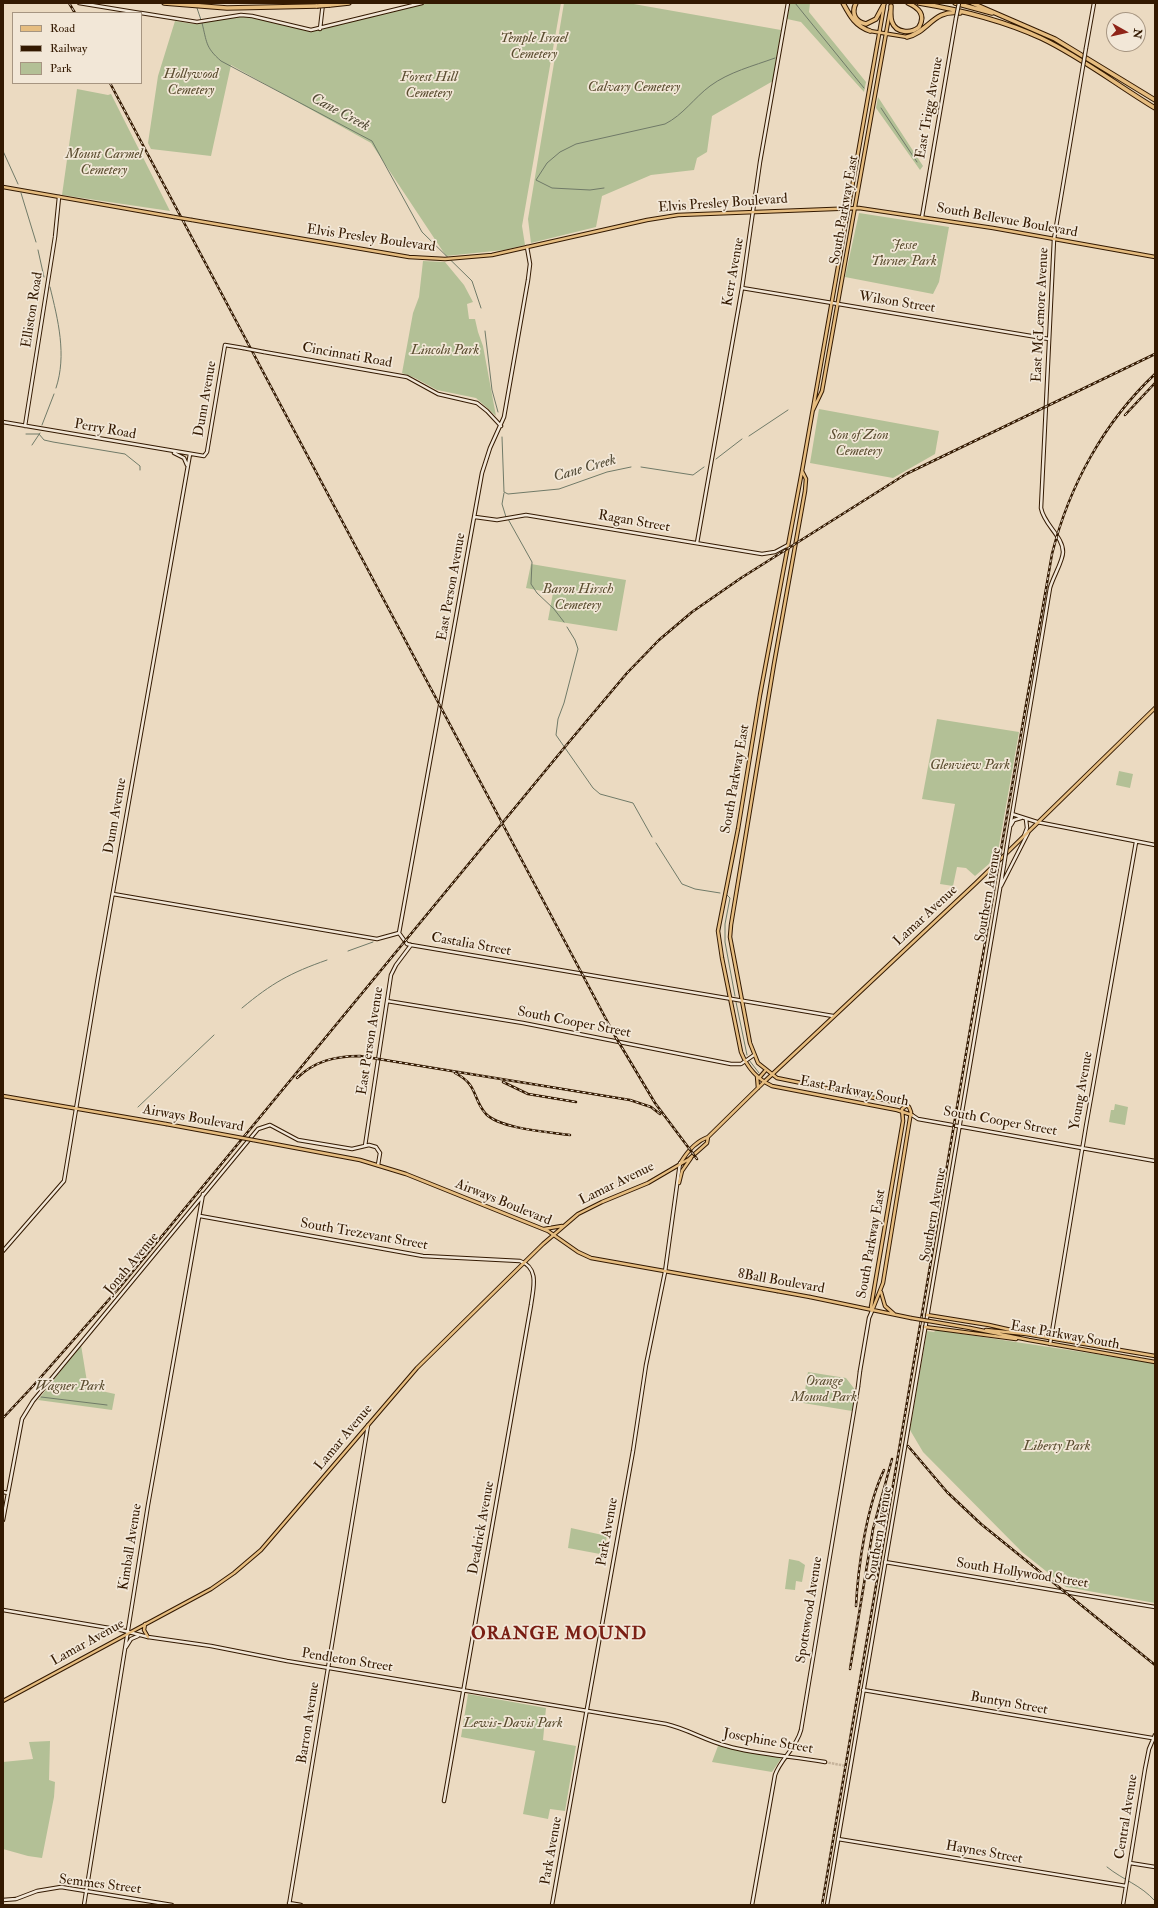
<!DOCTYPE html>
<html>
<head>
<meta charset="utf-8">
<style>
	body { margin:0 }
	#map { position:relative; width:1158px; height:1908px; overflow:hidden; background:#ebdac1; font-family:"IM FELL Double Pica",serif }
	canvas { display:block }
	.frame { position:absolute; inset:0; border:4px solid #331901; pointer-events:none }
	.legend { position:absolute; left:12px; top:12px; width:130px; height:72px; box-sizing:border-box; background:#f2e7d7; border:1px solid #a69581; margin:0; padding:5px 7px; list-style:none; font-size:12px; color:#331901 }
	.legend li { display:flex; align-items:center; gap:8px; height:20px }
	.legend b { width:20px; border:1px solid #a69581 }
	.north { position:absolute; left:1106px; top:12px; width:40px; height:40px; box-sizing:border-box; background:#f2e7d7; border:1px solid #a69581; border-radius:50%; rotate:98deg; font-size:11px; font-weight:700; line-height:16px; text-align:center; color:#331901 }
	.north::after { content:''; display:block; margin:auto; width:14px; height:18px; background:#8f2418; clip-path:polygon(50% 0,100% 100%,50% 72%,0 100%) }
</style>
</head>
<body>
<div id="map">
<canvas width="1158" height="1908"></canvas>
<div class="frame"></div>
<ul class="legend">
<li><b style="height:5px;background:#e6bd80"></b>Road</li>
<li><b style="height:5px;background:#331901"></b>Railway</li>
<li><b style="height:11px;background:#b3c096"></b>Park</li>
</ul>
<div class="north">N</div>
</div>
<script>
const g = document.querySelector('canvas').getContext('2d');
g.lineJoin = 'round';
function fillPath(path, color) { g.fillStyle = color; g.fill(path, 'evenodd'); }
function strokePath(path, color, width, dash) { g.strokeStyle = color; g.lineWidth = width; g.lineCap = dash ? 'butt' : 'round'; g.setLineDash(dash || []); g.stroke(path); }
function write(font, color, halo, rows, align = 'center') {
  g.font = font + ' "IM FELL Double Pica",serif'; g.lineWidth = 3.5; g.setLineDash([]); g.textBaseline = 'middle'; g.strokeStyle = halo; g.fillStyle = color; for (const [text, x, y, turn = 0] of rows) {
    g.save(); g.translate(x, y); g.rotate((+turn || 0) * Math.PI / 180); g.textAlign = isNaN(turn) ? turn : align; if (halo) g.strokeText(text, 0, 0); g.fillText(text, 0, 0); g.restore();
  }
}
fillPath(new Path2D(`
	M426,3h135l-39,223 3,19 -21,5 -58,6 -75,-113 -140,-78 -20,91 -60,-7 -3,-6 10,-67 17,-55 19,3 47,-8 74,15z
	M564,3h64l153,27 -8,51 -61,35 -5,36 -10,6 -3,12 -43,5 -49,21 -6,31 -65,16 -3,-24z
	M790,3h20l-1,9 57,70 -2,10 -63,-70 -14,-3z
	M77,89l31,6 3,-1 59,117 -108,-16z
	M878,97l45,69 -3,4 -44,-62z
	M859,213l90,14 -10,55 -6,12 -88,-17z
	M423,261l22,1 19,23 9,17 -6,2 2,15h6l3,13 5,14 13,70 -20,-18 -39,-8 -22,-12 -13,-5 11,-60 6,-16z
	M819,409l120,22 -4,23 -42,24 -83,-15z
	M531,564l95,16 -9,51 -69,-11 5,-27 -27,-5z
	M937,719l82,13 -22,125 -22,19 -9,-8 -9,-1 -4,19 -13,-2 15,-80 -33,-5z
	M1119,771l14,3 -3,14 -14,-3z
	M1115,1104l13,3 -3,18 -16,-3 2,-12h3z
	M936,1330l219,33v240l-89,-16 -44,-35 -99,-100 -13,-22 17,-99 7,1z
	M81,1345l7,43 27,6 -3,16 -74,-10z
	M808,1372l38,6 10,13 -4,20 -49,-8z
	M571,1528l36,8 -3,15 -4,3 -32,-6z
	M789,1559l10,2 6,4 -3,17 -6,-1 -1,9 -10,-1z
	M468,1694l78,14 -3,32 33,6 -11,65 -15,-2 -2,10 -25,-5 12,-63 -74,-14z
	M50,1741l-1,39 6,2 -1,15 -12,61 -14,-2 -25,-7v-87l30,-3 -4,-17z
	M718,1746l64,11 -10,15 -60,-10z`), '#b3c096');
strokePath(new Path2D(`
	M795,3l69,85
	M197,8l4,12
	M202,23c5,19 3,24 19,38l151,80 50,91 50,49 9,27
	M881,108l36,54
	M3,151l15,33
	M604,188l-14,2 -38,-2 -16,-8 11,-17 13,-11 16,-8 89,-20c18,-9 29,-26 45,-38 19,-14 43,-20 65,-28
	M21,193l15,49
	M38,250l6,27
	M50,287c8,33 17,68 6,101
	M485,331l7,59 6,22
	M42,425l12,-31
	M26,434h13l5,6 9,2 72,12 15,12v4
	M749,436l39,-26
	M502,437l2,55 4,2 51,-5 48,-17 24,-5
	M32,445l8,-12
	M716,459l26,-20
	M641,467l52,8 11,-8
	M504,493l-2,11 4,13
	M508,519l24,43 -1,22 6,9 17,16 10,13
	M567,627l8,13 3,9 -14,54 -6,16 -2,16 37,53 7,6 33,9 19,34
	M656,843l26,41 13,5 25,4
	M727,895l3,3 -5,26v18l10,54
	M348,951l25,-9
	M736,1002l11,53
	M242,1008c30,-25 48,-35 85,-48
	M749,1060l10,13
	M138,1107l76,-72
	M41,1397l66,8
	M1107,1867c16,13 34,18 48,34`), '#707a68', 1);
strokePath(new Path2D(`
	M825,1762l21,4`), '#c6b39b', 2.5, [2.5, 1]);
const secondary = new Path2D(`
	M79,3l61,10
	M141,13l56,9 44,-7 11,1 59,14 111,-27
	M320,29l3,-26
	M1086,48l8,-45
	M922,217l34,-199
	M742,288l307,51
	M264,352l143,25 31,17 39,9 10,8 14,15
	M3,422l201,34 3,-4 18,-107 18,3
	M25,426l30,-189 4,-40
	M174,453l10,5 3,7
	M475,517l22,3 29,-5 236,39 13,-2 13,-7
	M697,543l45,-255 18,-126 28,-159
	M1012,814l25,8 118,23
	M1011,825l3,-5 7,-2
	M1024,836l3,-8 -1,-9
	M1007,845l43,-257c3,-11 13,-27 13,-36 0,-16 -19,-27 -22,-44l13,-269 29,-173
	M1001,886l27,-53
	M113,894l264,45 22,-6
	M399,933l83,-460 8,-25 14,-31 24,-137 2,-16 -3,-17
	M399,933l8,11 4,1 422,71
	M387,1001l136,22 208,41h10l13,-9
	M912,1115l6,4 237,42
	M365,1146l26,-171 5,-10 15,-20
	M200,1216l223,40 97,5c20,7 13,28 11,44l-87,496
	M3,1251l61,-70 34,-204 92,-523
	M1050,1344l36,-218 50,-284
	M860,1371l9,-53 3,-7
	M3,1492l5,1
	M3,1520l19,-101 11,-18 225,-272 12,-4 28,15 54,9 17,-4 7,2 4,6 -2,12
	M885,1562l270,45
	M3,1610l118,20 27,7 63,9 76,15 379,63c22,5 40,17 61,22 31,9 65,10 98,16
	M126,1647l5,-8 7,-3
	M863,1690l289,48
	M838,1839l288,47
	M1130,1863l25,4
	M3,1900l13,-1 21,-8 24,-4 111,18
	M289,1903l12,2
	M84,1905l64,-400 55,-311
	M289,1905l79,-480
	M552,1905l81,-454 13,-86 19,-93 15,-109
	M752,1905l23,-130c6,-17 21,-26 26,-45l57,-343
	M827,1905l177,-1040
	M1123,1905l22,-136 4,-20 6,-14`);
const primary = new Path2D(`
	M884,6l-82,465 -42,224 -22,134 -20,102 4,27 19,94c6,15 16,27 31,34l125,24 15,5
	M870,31l37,6
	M3,187l171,30
	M192,220l217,37 36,2 47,-4 155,-35 31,-5 181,-7 134,20 162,29
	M813,410l9,-19 68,-380
	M802,471l4,8 -1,12 -31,173 -43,261 -1,12 20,106 8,20 19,15 127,26 5,3 2,5 -28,171 -11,28
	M757,1076l1,12
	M759,1078l6,-7
	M3,1096l163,28
	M253,1140l107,20 46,14 142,57 30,21 13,6 186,33
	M681,1162c6,-10 16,-21 27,-25l56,-55 212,-199 179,-175
	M679,1183l3,-12 9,-13
	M544,1229l18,-3
	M881,1292l4,14 9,8
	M810,1297l101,21
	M872,1310l-1,-3 32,-186 -1,-12 5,-4
	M927,1315l62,10 31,7
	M925,1327l91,12
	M970,1328l59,12 126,22
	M986,1330l40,4 129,22
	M145,1624l-1,6 4,7
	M3,1701l208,-112 23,-16 27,-23 156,-182 126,-124 35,-30 24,-12 46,-19 41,-24 18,-16 1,-6`);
const highway = new Path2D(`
	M164,3l63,5 90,-2
	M843,3c7,13 12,23 27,28
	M856,3c-5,10 -1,19 10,21l10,-5 8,-15
	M919,3c42,7 83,17 122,35 40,19 76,47 114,70
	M955,3l37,10
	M972,3l83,36 100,61
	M330,5l19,-2
	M891,6c0,5 -1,11 1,16 4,11 19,12 27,5 7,-12 0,-19 -11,-24
	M907,37c22,-5 26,-28 53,-24`);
strokePath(secondary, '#331901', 4.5);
strokePath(primary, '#331901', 4.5);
strokePath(highway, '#331901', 5.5);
strokePath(secondary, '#f2e7d7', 2.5);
strokePath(primary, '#e6bd80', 2.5);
strokePath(highway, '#e6bd80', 3.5);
const rail = new Path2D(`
	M69,3l6,10
	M110,83l505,953 40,67 42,56
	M1125,415l30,-32
	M455,1073c24,12 17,26 31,41 15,15 63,18 84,21
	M297,1078c18,-17 38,-22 63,-22l270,44 21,7 9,7
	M503,1082l25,12 48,8
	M3,1418l30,-32 87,-99 449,-545 58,-69 32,-33 33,-28 49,-34 165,-104 249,-120
	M908,1446l39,46 34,32 174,141
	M856,1606c2,-40 11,-101 28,-136
	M850,1669l23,-140 19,-70
	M822,1905l149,-881 81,-470c17,-68 52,-132 103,-180`);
strokePath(rail, '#331901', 2.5);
strokePath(rail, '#f2e7d7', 1, [3]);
const secondaryBridge = new Path2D(`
	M956,18l3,-15
	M1083,66l3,-18
	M243,348l21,4
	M1004,865l3,-20
	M858,1387l2,-16`);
const primaryBridge = new Path2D(`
	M174,217l18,3
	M166,1124l87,16
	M777,1291l33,6
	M911,1318l59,10`);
const highwayBridge = new Path2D(`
	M317,6l13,-1`);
strokePath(secondaryBridge, '#331901', 4.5, []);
strokePath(primaryBridge, '#331901', 4.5, []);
strokePath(highwayBridge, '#331901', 5.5, []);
strokePath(secondaryBridge, '#f2e7d7', 2.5);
strokePath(primaryBridge, '#e6bd80', 2.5);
strokePath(highwayBridge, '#e6bd80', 3.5);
write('italic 14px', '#594b2e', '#f2e7d7', [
	["Temple Israel",534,39],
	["Cemetery",534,55],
	["Hollywood",191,75],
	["Cemetery",191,91],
	["Forest Hill",429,78],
	["Cemetery",429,94],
	["Calvary Cemetery",634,88],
	["Mount Carmel",104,155],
	["Cemetery",104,171],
	["Jesse",904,246],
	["Turner Park",904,262],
	["Lincoln Park",445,351],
	["Son of Zion",859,436],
	["Cemetery",859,452],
	["Baron Hirsch",578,590],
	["Cemetery",578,606],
	["Glenview Park",970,766],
	["Orange",824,1382],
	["Mound Park",824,1398],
	["Wagner Park",70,1387],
	["Liberty Park",1057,1447],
	["Lewis-Davis Park",513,1724]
]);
write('14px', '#331901', '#f2e7d7', [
	["East Trigg Avenue",930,108,-80],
	["Elvis Presley Boulevard",723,204,-4],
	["South Parkway East",845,210,-80],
	["South Bellevue Boulevard",1007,221,10],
	["Elvis Presley Boulevard",371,239,8],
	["Kerr Avenue",734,272,-80],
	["Wilson Street",897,303,9],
	["Elliston Road",33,310,-81],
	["East McLemore Avenue",1041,315,-87],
	["Cincinnati Road",347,356,10],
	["Dunn Avenue",206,399,-80],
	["Perry Road",105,430,10],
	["Ragan Street",634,522,10],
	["East Person Avenue",452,587,-80],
	["South Parkway East",736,779,-80],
	["Dunn Avenue",116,816,-80],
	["Southern Avenue",989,895,-80],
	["Lamar Avenue",926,916,-43],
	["Castalia Street",471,945,10],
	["South Cooper Street",574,1023,11],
	["East Person Avenue",371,1041,-81],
	["Young Avenue",1082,1091,-80],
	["East Parkway South",854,1092,11],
	["Airways Boulevard",193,1119,10],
	["South Cooper Street",1000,1122,10],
	["Lamar Avenue",617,1184,-26],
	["Airways Boulevard",503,1203,22],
	["Southern Avenue",934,1215,-80],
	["South Trezevant Street",364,1235,10],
	["South Parkway East",872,1244,-80],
	["Jonah Avenue",132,1264,-50],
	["8Ball Boulevard",781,1282,10],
	["East Parkway South",1065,1336,10],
	["Lamar Avenue",344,1438,-50],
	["Deadrick Avenue",482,1528,-80],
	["Park Avenue",608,1532,-80],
	["Southern Avenue",880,1534,-80],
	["Kimball Avenue",131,1547,-81],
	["South Hollywood Street",1022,1574,9],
	["Spottswood Avenue",810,1610,-81],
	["Lamar Avenue",88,1643,-29],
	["Pendleton Street",347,1661,9],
	["Buntyn Street",1009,1704,10],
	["Barron Avenue",309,1723,-81],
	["Josephine Street",768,1742,10],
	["Central Avenue",1127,1817,-81],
	["Park Avenue",552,1851,-80],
	["Haynes Street",984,1853,10],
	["Semmes Street",100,1885,7]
]);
write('italic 15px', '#524a35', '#f2e7d7', [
	["Cane Creek",340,113,28],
	["Cane Creek",585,469,-16]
]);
g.letterSpacing = '1px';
write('bold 18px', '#7a1f14', '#f2e7d7', [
	["ORANGE MOUND",559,1635]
]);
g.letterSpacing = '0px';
</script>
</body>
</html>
